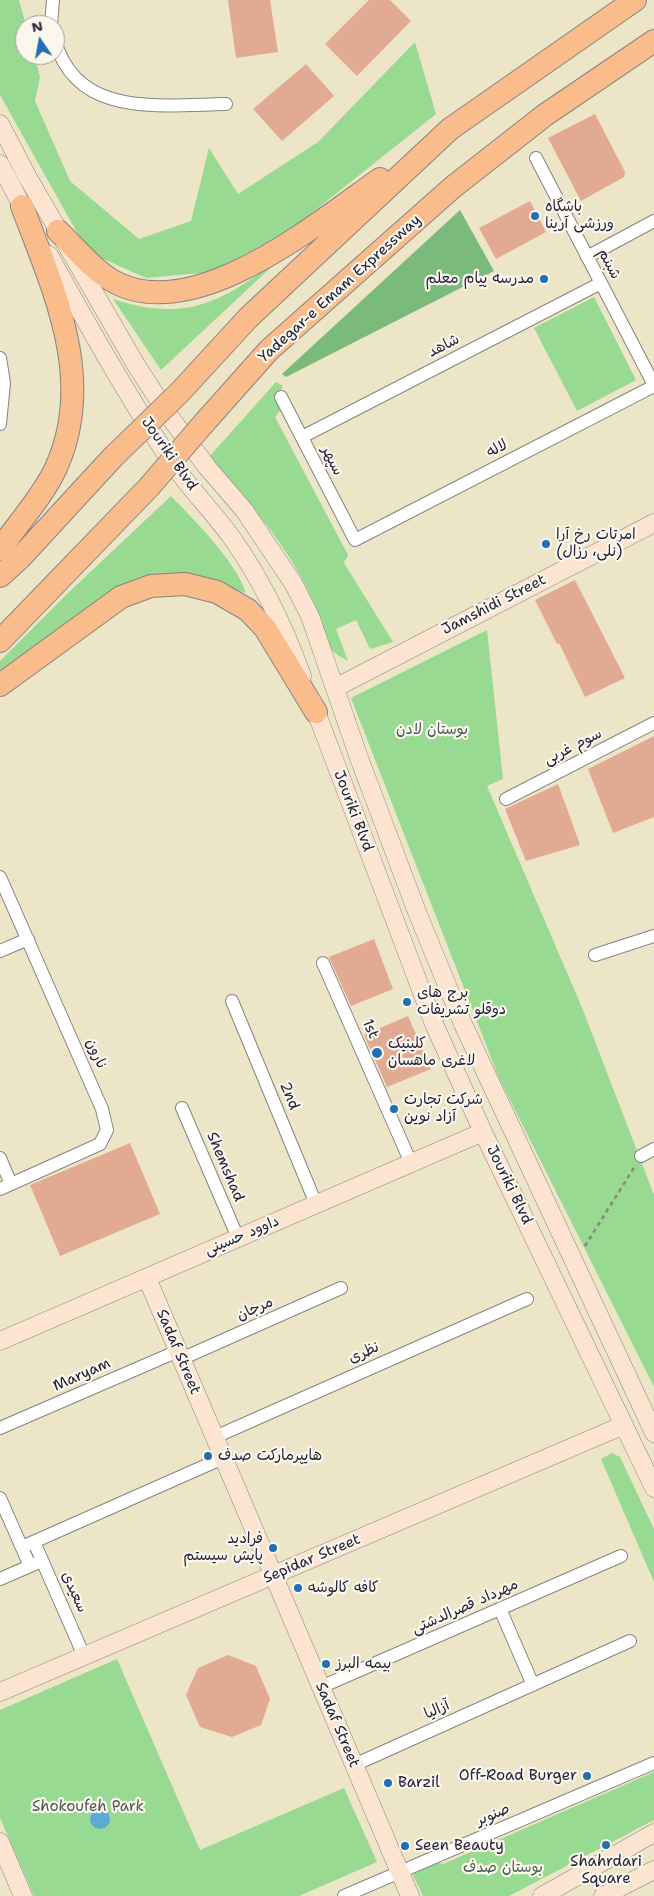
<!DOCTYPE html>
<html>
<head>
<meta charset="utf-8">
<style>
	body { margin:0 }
	#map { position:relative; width:654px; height:1896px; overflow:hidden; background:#ece5c8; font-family:"Shantell Sans",sans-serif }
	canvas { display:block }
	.north { position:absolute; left:15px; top:15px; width:50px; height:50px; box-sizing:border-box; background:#fbf7ec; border:1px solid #a4a2a5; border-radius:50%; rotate:348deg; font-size:14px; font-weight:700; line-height:20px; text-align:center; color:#22223b }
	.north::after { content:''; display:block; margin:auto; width:18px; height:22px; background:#1f6fb2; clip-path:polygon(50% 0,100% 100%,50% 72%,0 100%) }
</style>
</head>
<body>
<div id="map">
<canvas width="654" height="1896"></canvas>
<div class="north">N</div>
</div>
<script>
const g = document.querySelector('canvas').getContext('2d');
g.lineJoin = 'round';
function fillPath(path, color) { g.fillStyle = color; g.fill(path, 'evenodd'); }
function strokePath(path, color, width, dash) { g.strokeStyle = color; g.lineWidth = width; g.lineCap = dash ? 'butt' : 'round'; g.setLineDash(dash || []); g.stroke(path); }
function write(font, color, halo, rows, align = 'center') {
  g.font = font + ' "Shantell Sans","Playpen Sans Arabic",sans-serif'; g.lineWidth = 4.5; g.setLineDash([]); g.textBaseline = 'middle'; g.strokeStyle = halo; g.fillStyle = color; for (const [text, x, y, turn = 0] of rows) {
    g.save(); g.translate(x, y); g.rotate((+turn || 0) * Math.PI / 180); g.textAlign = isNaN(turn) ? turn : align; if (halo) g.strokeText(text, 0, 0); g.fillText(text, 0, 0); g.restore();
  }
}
fillPath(new Path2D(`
	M0,0h19l7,25 -1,30h9l6,22 -5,24 35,80 69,58 52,-18 18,-73 29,46 80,-52 97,-100 21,72 -147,117 -77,41 -66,6 -58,-26 -88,-157z
	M279,260l-118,110 -48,-71c74,24 107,3 166,-39z
	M594,297l42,83 -59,31 -43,-83z
	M276,382l7,4 -6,12 5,10 -7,9 73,138 -4,8 49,79 -23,7 -14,-29 -20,9 12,32c-5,-3 -13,-7 -16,-11 -6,-9 -11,-32 -16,-43 -27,-61 -64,-101 -107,-150z
	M171,496c23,24 64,64 75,97l-35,-12 -40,-4 -171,101v-17l69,-69z
	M487,630l16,149 -16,7 96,224 71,185v192l-155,-309 -148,-380z
	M612,1453l8,4 34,72v53l-53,-123z
	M117,1659l83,191 144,-62 33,74 -78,34h-265l-34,-78v-108z
	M654,1772v48l-145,76h-86l-10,-21 3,-4 19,-10 8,3z`), '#98da91');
fillPath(new Path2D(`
	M460,210l34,61 -208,106 -4,-3z`), '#7aba7b');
fillPath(new Path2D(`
	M90 1819a10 10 0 1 1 20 0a10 10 0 1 1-20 0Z`), '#5cabd6');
fillPath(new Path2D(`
	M228,0h42l8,52 -42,6z
	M369,0h21l21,21 -54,55 -32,-32z
	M306,64l28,32 -52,45 -29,-32z
	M595,114l30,58 -1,5 -43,24 -33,-63z
	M530,201l16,31 -50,27 -17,-31z
	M575,580l50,98 -40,19 -26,-54 -2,1 -22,-44z
	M654,736v81l-41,16 -25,-64z
	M558,784l22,61 -54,16 -21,-52z
	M374,939l19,50 -42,17 -22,-49z
	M408,1016l23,53 -44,18 -23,-52z
	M130,1143l30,71 -100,42 -30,-71z
	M228,1655l28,11 14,33 -9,26 -29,12 -32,-10 -14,-32 12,-27z`), '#e2aa93');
const street = new Path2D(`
	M51,25l2,-25
	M55,40c21,79 107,65 171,64
	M536,158l118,227
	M587,257l67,-36
	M0,358l4,25 -4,41
	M281,397l74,143 299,-154
	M302,437l299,-154
	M506,799l148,-76
	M0,877l102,232 5,21 -7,14 -100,45
	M0,951l28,-12
	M595,955l59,-19
	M323,963l88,200
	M232,1001l84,203
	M182,1108l56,130
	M641,1156l13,-7
	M0,1158l11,26
	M181,1359l160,-71
	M0,1428l178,-77
	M215,1437l312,-138
	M0,1498l30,68
	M34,1542l50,114
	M22,1547l201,-89
	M0,1579l37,-16
	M500,1609l33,76
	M321,1687l300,-131
	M354,1765l276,-124
	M344,1896l310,-133`);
const secondary = new Path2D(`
	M0,124l27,52 109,189 33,51 38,51 37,43 49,73 17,33 49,142 58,154 46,112 191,409
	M0,164l28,53
	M49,255c37,67 75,135 117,199 19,30 45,55 66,84 31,44 52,88 70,138
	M335,688l319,-165
	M312,701l122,323 49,108 171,356
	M147,1278l263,618
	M0,1341l483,-209
	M0,1692l624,-267
	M0,1842l23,54
	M542,1896l112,-63
	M603,1896l51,-26`);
const highway = new Path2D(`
	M58,231c17,16 33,37 53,49 81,48 205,-56 269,-101
	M180,392l68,-74 202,-189 185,-129
	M204,423l65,-73 184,-163 92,-72 109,-74
	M0,549c17,-24 42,-52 55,-79 42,-89 -1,-179 -33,-264
	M0,576l20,-18 93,-101
	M0,641l149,-154
	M0,685l121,-88 30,-11 34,-2 32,8 31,18 17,18 51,84`);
strokePath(street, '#878482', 14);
strokePath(secondary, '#878482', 19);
strokePath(highway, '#878482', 24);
strokePath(new Path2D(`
	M585,1246l50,-80`), '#878482', 2.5, [4, 4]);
strokePath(street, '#fff', 12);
strokePath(secondary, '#fde4d0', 18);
strokePath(highway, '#f9bc8a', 22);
const highwayBridge = new Path2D(`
	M113,457l67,-65
	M149,487l55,-64`);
strokePath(highwayBridge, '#878482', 24, []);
strokePath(highwayBridge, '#f9bc8a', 22);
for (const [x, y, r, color] of [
	[535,216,5,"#1f6fb2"],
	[544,279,5,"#1f6fb2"],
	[546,544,5,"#1f6fb2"],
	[407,1002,5,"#1f6fb2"],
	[377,1053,6,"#1f6fb2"],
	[394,1109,5,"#1f6fb2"],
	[208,1456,5,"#1f6fb2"],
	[273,1548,5,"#1f6fb2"],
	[298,1588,5,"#1f6fb2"],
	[326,1664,5,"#1f6fb2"],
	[587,1776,5,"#1f6fb2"],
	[388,1783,5,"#1f6fb2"],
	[606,1845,5,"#1f6fb2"],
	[405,1846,5,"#1f6fb2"]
]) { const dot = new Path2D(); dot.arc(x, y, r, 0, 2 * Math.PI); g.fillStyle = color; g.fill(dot); strokePath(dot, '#fbf7ec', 2); }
write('15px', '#22223b', '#fbf7ec', [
	["باشگاه",545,207],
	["ورزشی آرینا",545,224],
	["مدرسه پیام معلم",534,279,"right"],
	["امرتات رخ آرا",556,535],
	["(نلی، رزال)",556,552],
	["برج های",417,993],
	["دوقلو تشریفات",417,1010],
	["کلینیک",388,1044],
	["لاغری ماهسان",388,1061],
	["شرکت تجارت",404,1100],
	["آزاد نوین",404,1117],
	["هایپرمارکت صدف",218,1456],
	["فرادید",263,1539,"right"],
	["پایش سیستم",263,1556,"right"],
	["کافه کالوشه",308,1588],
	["بیمه البرز",336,1664],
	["Off-Road Burger",577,1776,"right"],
	["Barzil",398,1783],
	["Seen Beauty",415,1846],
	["Shahrdari",606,1862,"center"],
	["Square",606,1879,"center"]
], 'left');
write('15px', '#22223b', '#fbf7ec', [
	["شبنم",609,264,62],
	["Yadegar-e Emam Expressway",340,289,-42],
	["شاهد",444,346,-27],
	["لاله",497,449,-27],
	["Jouriki Blvd",169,454,55],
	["سپهر",332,461,63],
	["Jamshidi Street",494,605,-27],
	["سوم غربی",573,747,-27],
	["Jouriki Blvd",353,811,69],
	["1st",370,1029,66],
	["نارون",96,1054,66],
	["2nd",289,1096,68],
	["Shemshad",225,1167,67],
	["Jouriki Blvd",509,1185,64],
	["داوود حسینی",242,1236,-23],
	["مرجان",255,1309,-24],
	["Sadaf Street",178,1352,67],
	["نظری",364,1353,-24],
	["Maryam",82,1375,-24],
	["Sepidar Street",312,1559,-23],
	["سعیدی",74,1592,66],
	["مهرداد قصرالدشتی",465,1607,-24],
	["آزالیا",437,1710,-24],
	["Sadaf Street",337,1725,67],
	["صنوبر",493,1815,-23]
]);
write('15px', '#455955', '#fbf7ec', [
	["بوستان لادن",432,730],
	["Shokoufeh Park",88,1807],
	["بوستان صدف",503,1868]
]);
</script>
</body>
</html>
